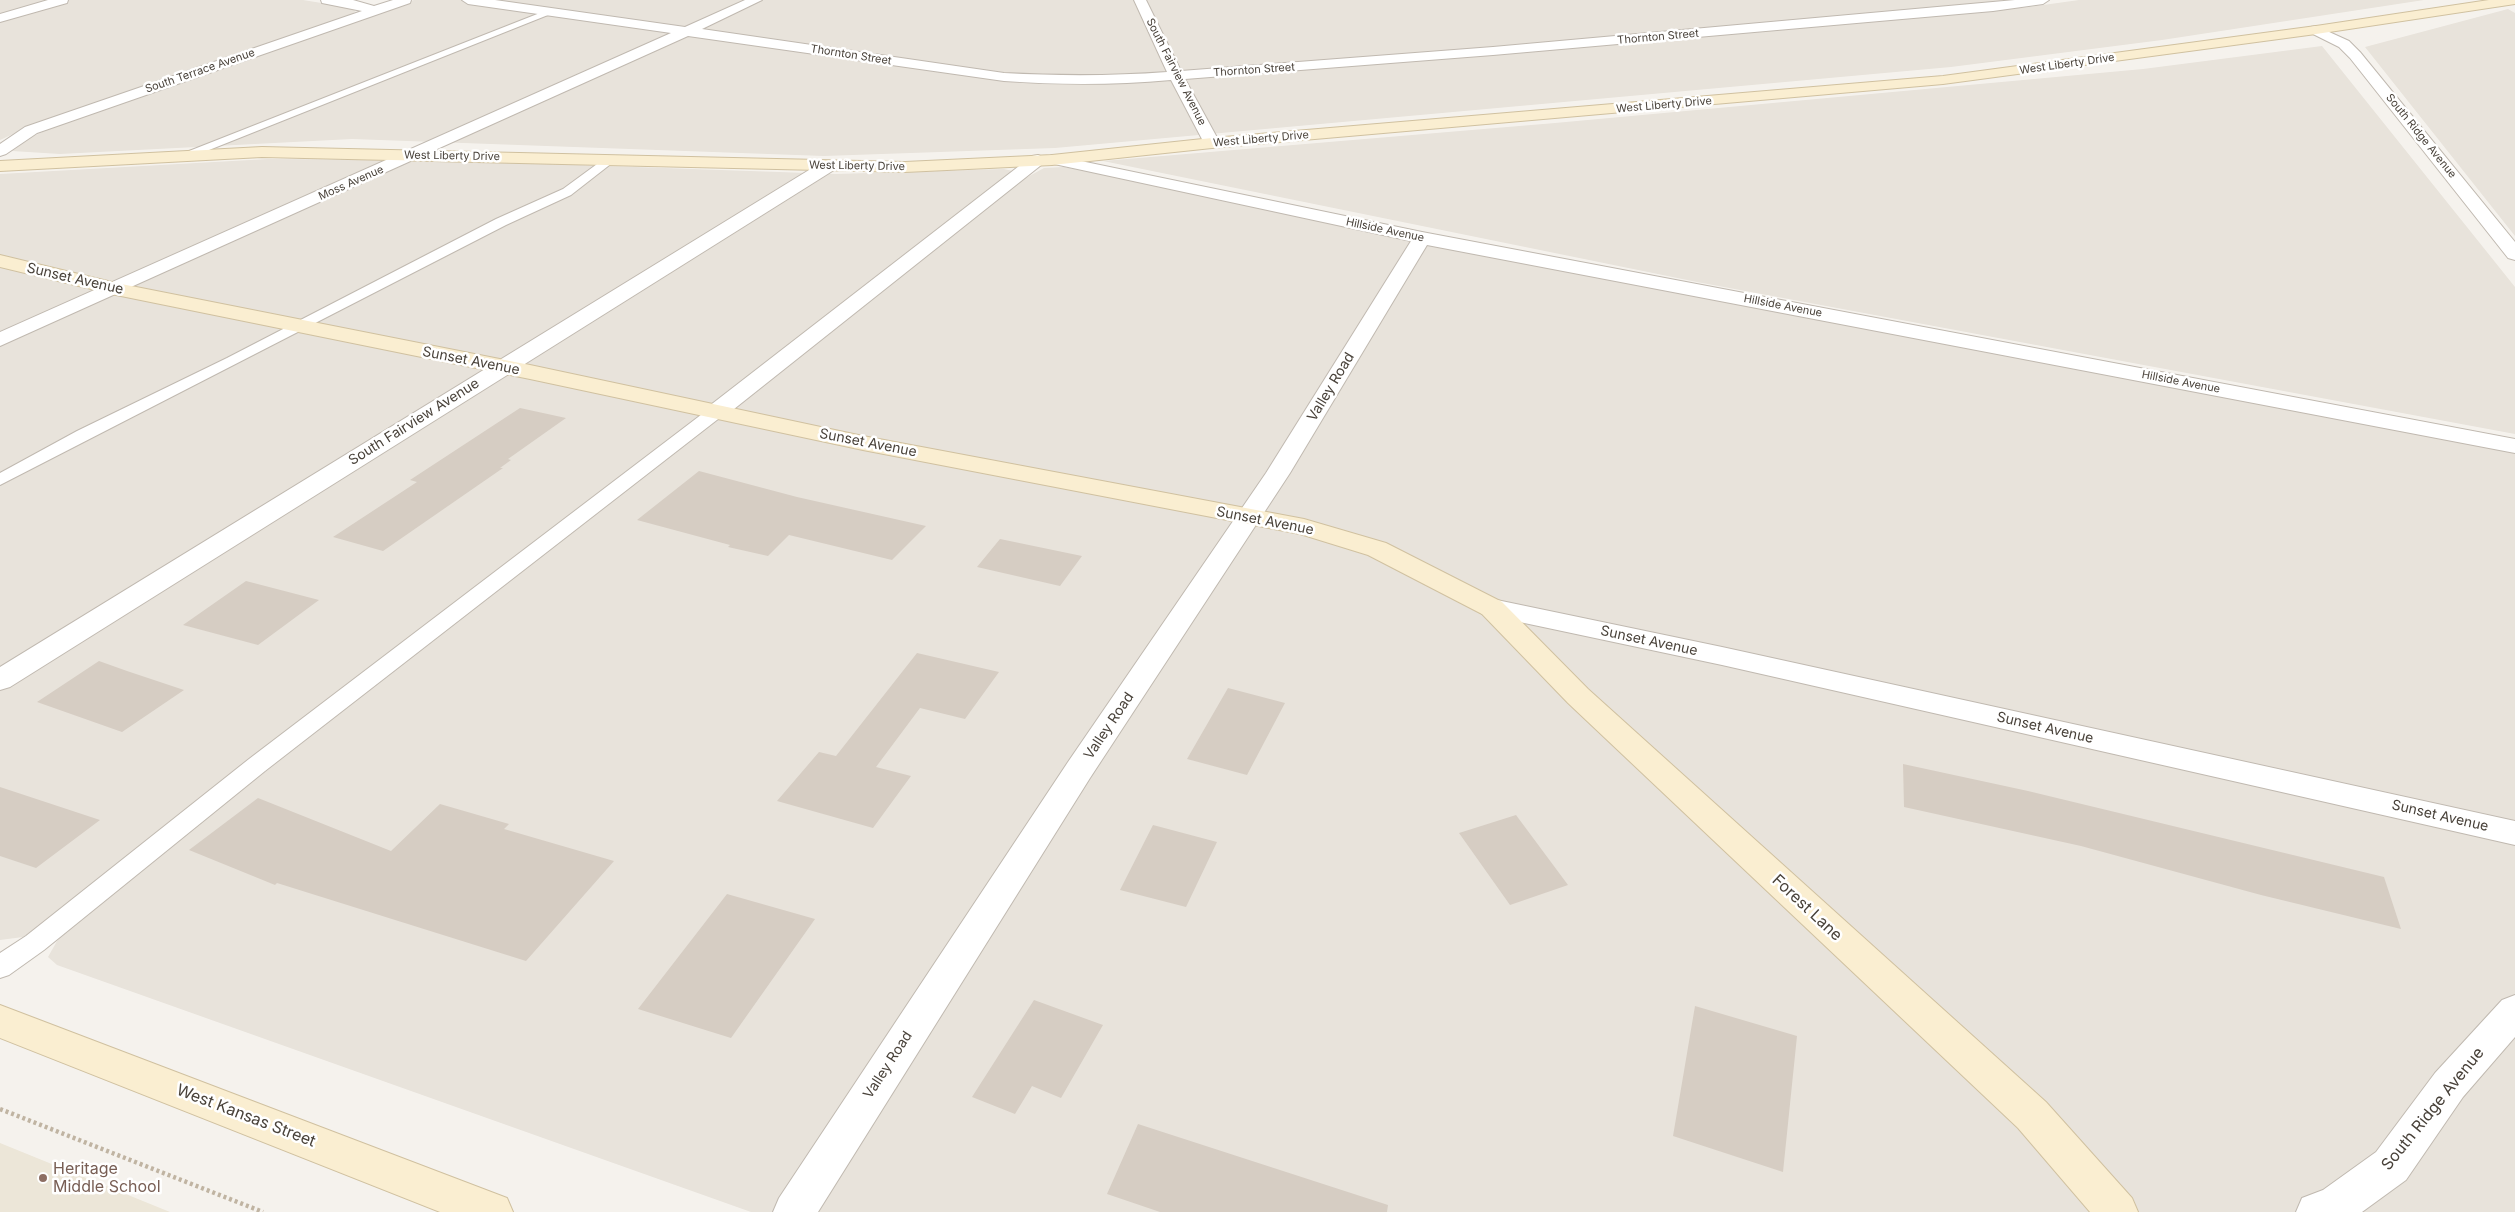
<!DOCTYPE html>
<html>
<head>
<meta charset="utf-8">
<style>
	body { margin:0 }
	canvas { display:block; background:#f5f2ed }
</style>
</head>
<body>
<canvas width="2515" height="1212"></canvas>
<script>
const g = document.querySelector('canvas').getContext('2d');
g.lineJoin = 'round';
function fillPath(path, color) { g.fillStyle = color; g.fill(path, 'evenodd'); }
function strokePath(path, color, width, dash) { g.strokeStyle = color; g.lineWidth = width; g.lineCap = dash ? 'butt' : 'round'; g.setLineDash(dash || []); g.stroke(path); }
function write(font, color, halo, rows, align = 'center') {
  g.font = font + ' Inter,sans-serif'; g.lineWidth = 5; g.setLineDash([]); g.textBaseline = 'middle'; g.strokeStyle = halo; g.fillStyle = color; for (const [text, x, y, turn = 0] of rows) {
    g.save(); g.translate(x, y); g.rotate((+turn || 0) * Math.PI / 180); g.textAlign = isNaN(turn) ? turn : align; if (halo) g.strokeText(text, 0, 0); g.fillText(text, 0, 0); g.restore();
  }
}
fillPath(new Path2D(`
	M0,0h303l43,7 10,4 -8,6 -326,113 -22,10z
	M414,0h1586l22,8 57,-8h345l-262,40 -211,27 -896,81 -231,8 -472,-17 -292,15 -48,-3 15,-12 35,-16z
	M2508,9l7,4v223l-150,-189z
	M2322,46l193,241v147l-818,-152 -594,-121 452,-38 588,-54z
	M268,159l166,1 402,14 168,-5 13,3 -974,754 -20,11 -23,3v-766z
	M1064,167l1451,286v759h-1764l-694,-247 -9,-8 9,-16 16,-19 951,-743 20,-11z`), '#e8e3db');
fillPath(new Path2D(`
	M0,1143l170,69h-170z`), '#ece6d8');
fillPath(new Path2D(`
	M520,408l46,10 -58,41 3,1 -11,8h3l-120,83 -50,-14 84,-55 -7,-2z
	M699,471l98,26 129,29 -34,34 -103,-25 -21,21 -40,-9 2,-2 -93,-25z
	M1000,539l82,17 -22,30 -83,-19z
	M246,581l73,19 -61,45 -75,-20z
	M917,653l82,19 -34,47 -45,-11 -44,59 35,9 -38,52 -96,-27 42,-49 17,4z
	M99,661l28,10 57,19 -62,42 -85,-30z
	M1228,688l57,15 -38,72 -60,-16z
	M1903,764l125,27 356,86 17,52 -140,-34 -180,-49 -177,-39z
	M0,787l100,33 -64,48 -36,-12z
	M258,798l133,53 49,-47 69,20 -5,5 110,32 -88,100 -249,-78 -2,2 -86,-35z
	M1516,815l52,70 -58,20 -51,-72z
	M1153,825l64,17 -31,65 -66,-17z
	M727,894l88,25 -84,119 -93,-29z
	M1034,1000l69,25 -42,73 -29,-12 -17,28 -43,-17z
	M1695,1006l102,30 -14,136 -110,-36z
	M1138,1124l250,81 -1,7h-227l-53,-18z`), '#d6cdc3');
const lane = new Path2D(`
	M550,9l8,2 -369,147h-8l-2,-3z
	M608,156l4,1 2,3 -2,3 -41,32 -65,30 -506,260v-12l77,-42 150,-73 269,-139 67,-30z
	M716,407l6,1 2,4 -2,4 -457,355 -221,179 -35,25 -9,3v-25l26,-17 223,-177 461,-351z`);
const street = new Path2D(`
	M48,0h20l-1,3 -67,19v-8z
	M321,0h32l21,6 19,-6h18l-1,3 -373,130 -31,21 -6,2v-12l25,-17 337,-116 -40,-8z
	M462,0h33l190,27 60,-27h17l-60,29 302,44c55,3 109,3 163,-1l-33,-72h12l35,71 312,-24 522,-47h34l-6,4 -50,7 -500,44 -308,24 35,64 -8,5 -8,-5 -33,-63c-56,5 -111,5 -167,1l-316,-45 -688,310v-14l671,-299 -203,-29z
	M2316,26l33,15 11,11 155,190v18l-7,-2 -158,-200 -11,-11 -28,-14 -2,-3 2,-3z
	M1038,155l7,3 7,-3 370,77 1093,207v14l-1088,-208 -137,228 -200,305 -272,434h-45l6,-14 289,-436 198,-289 145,-232 -366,-79 -321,255 -8,2 -8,-2 -3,-5 3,-5 324,-251z
	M828,161l6,1 2,4 -2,4 -824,517 -10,3v-23l822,-505z
	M1492,599l230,48 793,174v24l-793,-180 -240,-51 -4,-6 4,-6z
	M2515,995v42l-52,60 -57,83 -44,32h-66l6,-14 21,-8 53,-38 59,-79 67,-73z`);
const secondary = new Path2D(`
	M2489,0h26v4l-199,30 -373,50 -731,64 -160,17 -147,7 -643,-15 -262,14v-10l262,-14 643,15 147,-7 160,-17 731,-62 373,-50z
	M0,255l116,28 414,82 333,71 441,83 82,24 116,59 86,87 458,413 86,96 6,14h-48l-72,-84 -450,-425 -86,-89 -114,-59 -68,-21 -437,-84 -333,-71 -414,-84 -116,-28z
	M0,1005l507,193 6,14h-73l-440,-174z`);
strokePath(lane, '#c0b9b0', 2);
strokePath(street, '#c0b9b0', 2);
strokePath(secondary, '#d0c1a0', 2);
strokePath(new Path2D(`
	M0,1109l263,103`), '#c0b4a2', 4.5, [3, 3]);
fillPath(lane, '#fff');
fillPath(street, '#fff');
fillPath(secondary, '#faeed1');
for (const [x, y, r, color] of [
	[43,1178,5,"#8d6e63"]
]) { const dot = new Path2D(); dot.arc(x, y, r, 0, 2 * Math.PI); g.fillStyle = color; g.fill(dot); strokePath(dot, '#fff', 2); }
write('11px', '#49423a', '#fff', [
	["Thornton Street",1658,37,-5],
	["Thornton Street",851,55,9],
	["West Liberty Drive",2067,64,-8],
	["Thornton Street",1254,70,-4],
	["South Terrace Avenue",200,71,-19],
	["South Fairview Avenue",1176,72,63],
	["West Liberty Drive",1664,105,-5],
	["South Ridge Avenue",2421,136,51],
	["West Liberty Drive",1261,139,-5],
	["West Liberty Drive",452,156,1],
	["West Liberty Drive",857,166,1],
	["Moss Avenue",351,183,-24],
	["Hillside Avenue",1385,230,12],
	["Hillside Avenue",1783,306,11],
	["Hillside Avenue",2181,382,11]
]);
write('14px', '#49423a', '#fff', [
	["Sunset Avenue",75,279,13],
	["Sunset Avenue",471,361,11],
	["Valley Road",1331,387,-59],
	["South Fairview Avenue",414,422,-32],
	["Sunset Avenue",868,443,11],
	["Sunset Avenue",1265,521,11],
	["Sunset Avenue",1649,641,12],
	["Valley Road",1109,726,-56],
	["Sunset Avenue",2045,728,13],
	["Sunset Avenue",2440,816,13],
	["Valley Road",888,1065,-57]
]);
write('16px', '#49423a', '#fff', [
	["Forest Lane",1807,908,43],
	["South Ridge Avenue",2433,1109,-51],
	["West Kansas Street",246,1116,21]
]);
write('16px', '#785e54', '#fff', [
	["Heritage",53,1169],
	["Middle School",53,1187]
], 'left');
</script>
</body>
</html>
